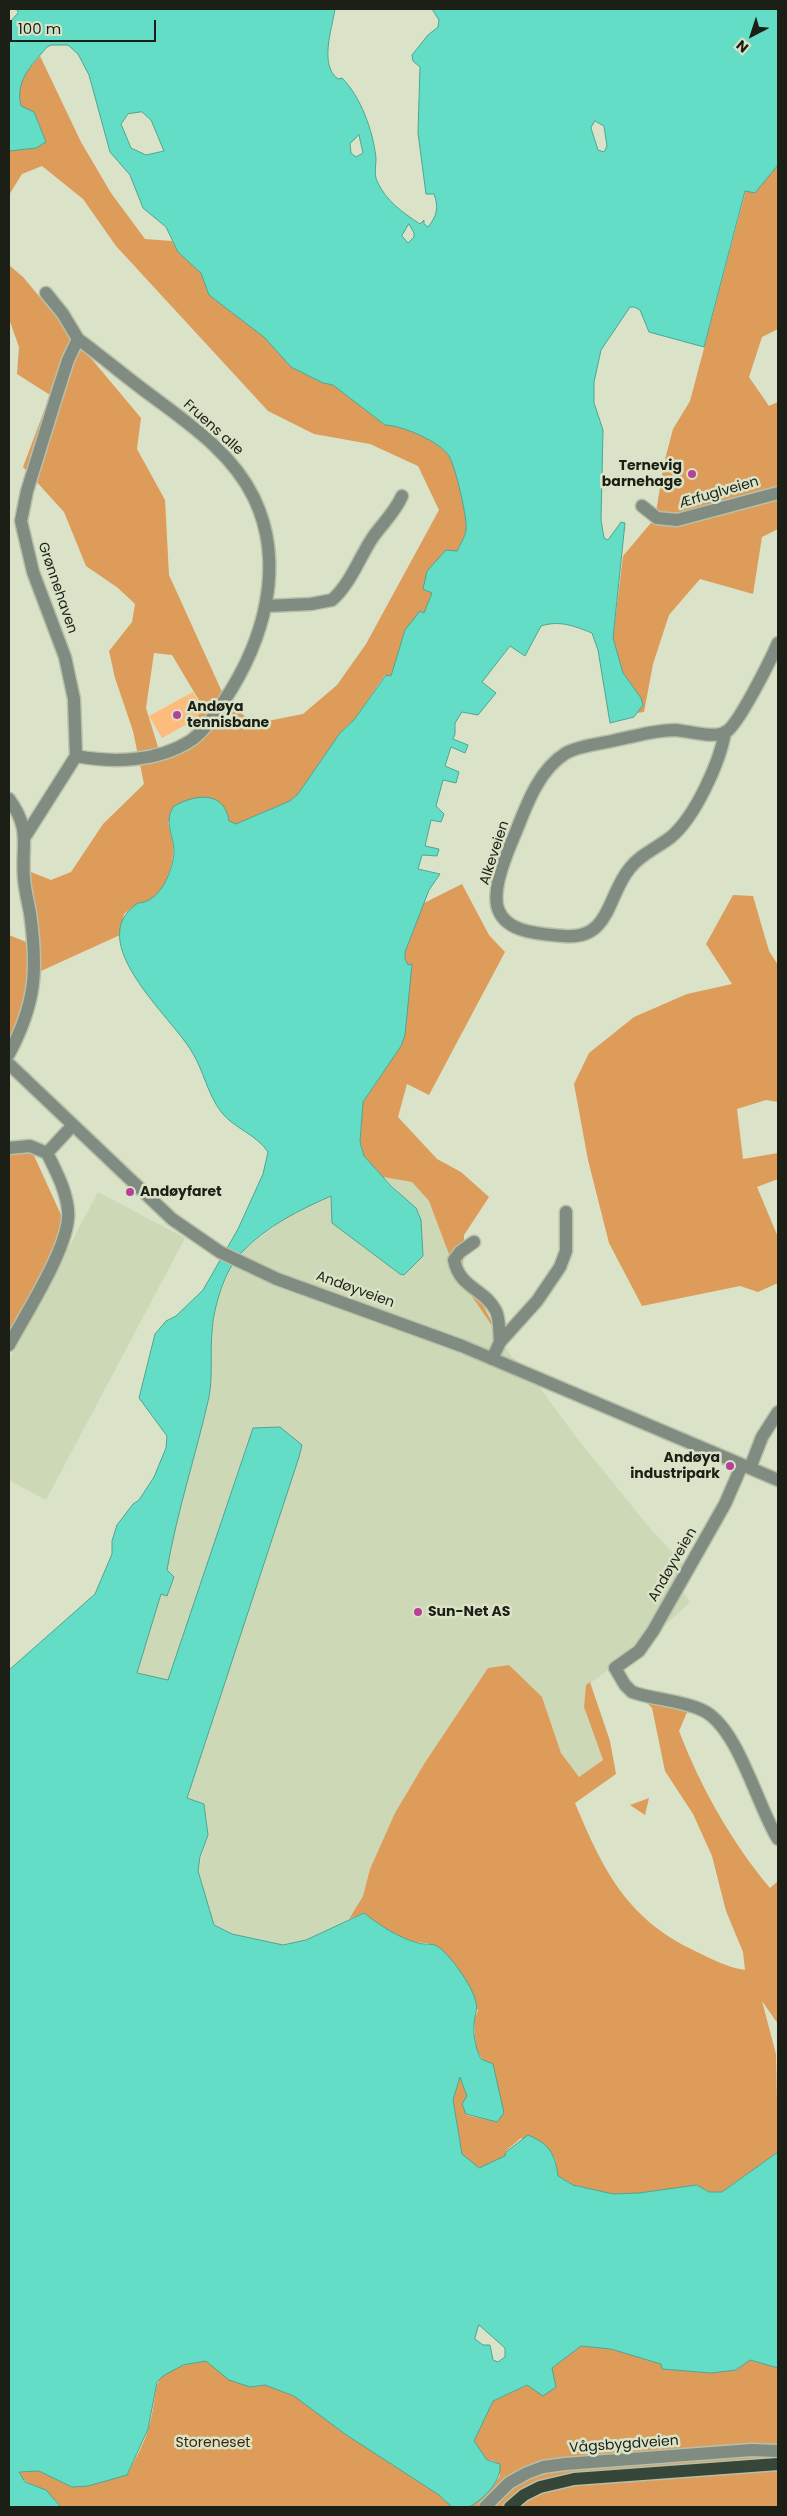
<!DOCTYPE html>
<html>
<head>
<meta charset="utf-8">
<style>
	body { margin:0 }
	#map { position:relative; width:787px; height:2516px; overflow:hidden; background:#dae3c7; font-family:Poppins,sans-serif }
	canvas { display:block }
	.frame { position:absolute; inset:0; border:10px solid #1c1f15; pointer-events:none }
	.north { position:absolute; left:727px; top:10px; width:50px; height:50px; -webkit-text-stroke:4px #dae3c7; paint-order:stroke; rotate:220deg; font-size:14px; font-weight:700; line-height:20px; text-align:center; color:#1c1f15 }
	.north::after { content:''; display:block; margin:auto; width:18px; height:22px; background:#1c1f15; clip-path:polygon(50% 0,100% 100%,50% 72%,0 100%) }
	.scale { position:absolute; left:10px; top:20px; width:146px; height:22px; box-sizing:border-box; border:2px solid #1c1f15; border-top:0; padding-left:6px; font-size:15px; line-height:18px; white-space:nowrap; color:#1c1f15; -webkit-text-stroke:4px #dae3c7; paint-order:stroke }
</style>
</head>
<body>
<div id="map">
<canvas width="787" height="2516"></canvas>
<div class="frame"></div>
<div class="north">N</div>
<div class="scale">100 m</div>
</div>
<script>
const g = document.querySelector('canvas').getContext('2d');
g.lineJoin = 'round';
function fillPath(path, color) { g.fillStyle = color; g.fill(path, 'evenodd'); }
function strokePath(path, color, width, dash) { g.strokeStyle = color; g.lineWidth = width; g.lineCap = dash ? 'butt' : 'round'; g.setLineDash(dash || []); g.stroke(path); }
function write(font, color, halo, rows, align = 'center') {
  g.font = font + ' Poppins,sans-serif'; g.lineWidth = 5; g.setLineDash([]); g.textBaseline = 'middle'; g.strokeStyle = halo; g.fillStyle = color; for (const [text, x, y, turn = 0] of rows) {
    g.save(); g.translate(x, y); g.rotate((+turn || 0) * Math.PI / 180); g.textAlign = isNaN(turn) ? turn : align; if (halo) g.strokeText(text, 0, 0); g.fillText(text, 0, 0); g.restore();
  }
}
fillPath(new Path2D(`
	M383,1177l29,5 17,19 27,72 43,62 12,21 13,10 52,71 73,90 39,42 -11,15 13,18 -43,40 -61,44 -2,21 19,53 -24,17 -18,-24 -19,-56 -118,67 -29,49 -25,56 -7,27 -14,23 -43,21 -23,5 -51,-11 -18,-9 -16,-54 10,-36 -1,-16 -3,-15 -17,-6 111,-341 -50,-17 -76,241 -35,-7 24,-80 12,-63 37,-137 2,-63 6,-32 14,-34 9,-13 47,-36 44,-21v28l68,51 16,-66z
	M98,1192l87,46 -139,262 -37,-20v-120z`), '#cdd8b6');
fillPath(new Path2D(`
	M193,692l12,22 -43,24 -13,-22z`), '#fdbc7b');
fillPath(new Path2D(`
	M40,56l41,86 30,51 34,46 27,2 6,11 23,21 8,22 55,42 27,30 32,16 10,2 52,40c16,0 56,17 64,31 6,9 19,64 17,74 -1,7 -6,15 -9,21l-7,1 -27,37 9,4 -8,20 -19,17 -14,46 -6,-1 -31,45 -14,13 -42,61 -8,7 -54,23 -8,-3v-7l-60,8c2,10 6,22 5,31 -1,20 -13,50 -35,50l-14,11 -4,21 -79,36 -32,84v-120l22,9v-72l20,8 20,-8 32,-48 41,-40 -11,-53 -18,-53 -6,-27 23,-29 3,-18 -17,-16 -32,-22 -22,-54 -41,-45 27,-72 -33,-21 2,-27 -10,-28v-54l14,12 118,141 -4,31 28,51 4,75 54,119 29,30 51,-10 34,-29 29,-41 73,-134 -21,-44 -48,-22 -56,-10 -46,-23 -152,-165 -33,-47 -41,-33 -20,8 -13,21v-44l27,-3 10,-6 -12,-30 -12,-4c-9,-22 4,-36 18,-52zM154,653l18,2 28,47 3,1 -8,23 -18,22 -19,-1 -12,-39z
	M778,165v164l-16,8 -13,40 20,29 9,-4v127l-16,8 -9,57 -53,-15 -31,36 -16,49 -9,48 -7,1 6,-8 -2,-7 -18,-25 -10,-35 10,-82 32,-38 9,-55 9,-34 17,-28 56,-211 9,3z
	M462,884l27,51 16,17 -76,143 -22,-11 -9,33 39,42 24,13 28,25 -25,38 -1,31 36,70 -43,-63 -27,-72 -17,-19 -29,-5 -19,-21 -4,-14 3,-40 38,-56 7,-81 -3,-6v-7l19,-49z
	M733,895l20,1 16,55 9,14v137l-12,-2 -29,9 6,50 35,-6v26l-21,8 21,50v46l-20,9 -18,-6 -98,20 -33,-63 -21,-83 -14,-76 15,-31 45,-36 53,-23 45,-10 -26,-40z
	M31,1149l36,79 -6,28 -52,98v-202z
	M509,1665l33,32 19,56 18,24 24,-17 -19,-53 2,-22 4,-3 20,59 6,33 -41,29c28,67 51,115 120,148 17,8 31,16 50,19l-2,-18 -17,-41 -14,-55 -19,-42 -28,-43 -13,-63 -18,-18 57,13 -12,28c21,55 53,112 91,157l8,-7v143l-16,-23 14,53 2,98 -56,40h-13l-12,-7 -58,8 -26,1 -40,-9 -15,-9 -3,-18 -34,-20 -15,13 -1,5 -23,12 -9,-3 -11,-11 -9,-54 7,-23 7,19 -1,19 31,7 -13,-60 -8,-13 -2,-28 4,-11 -50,-67c-22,1 -47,-16 -64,-30l-15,6 14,-23 7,-27 25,-56 29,-49 64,-96z
	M649,1798l-4,17 -15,-10z
	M581,2346l30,3 50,15 1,5 49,4 25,-3 13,-10 29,8v139h-309l26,-23 5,-8 -6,-15 -7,-1 -13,-19 19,-40 35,-16z
	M206,2361l44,26 15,-2 29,11 51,38 94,61 13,12h-391c-6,-7 -12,-15 -21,-19 -9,-5 -17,-5 -22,-16l21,-1 33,16 55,-12c7,-14 16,-29 21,-45 15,-47 -6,-59 58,-69z`), '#dd9c59');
const water = new Path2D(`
	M17,9h318c-3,20 -16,56 3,70l4,-1c19,19 31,53 34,80 0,8 -2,16 1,23 9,20 25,31 43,43l4,-4v4l4,3c9,-11 11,-20 6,-33h-8l-8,-61 2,-66 -7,-6 -1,-6 16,-20 10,-8 1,-7 -7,-11h346v156l-23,28 -10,-2 -41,156 -55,-15 -9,-22 -6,-3h-4l-29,43 -7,32v21l9,27 -2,90 3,18 4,2 13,-18 4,1 -12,115 10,35 18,25 2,7 -9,12 -24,6 -12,-73 -6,-17c-18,-7 -32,-13 -51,-7l-16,30 -15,-10 -28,36 14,11 -18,22 -16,-3 -7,11v11l-2,5 15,6 -3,8 -14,-6 -6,19 14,6 -3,11 -13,-3 -7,26 8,8 -3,8 -10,-2 -6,26 14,3 -2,7 -15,-1 -4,14 22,5 -11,16 -24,62v7l3,6 4,-1 -7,71 -4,11 -38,56 -3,40 4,14 27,30 25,22 5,12 2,36 -19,19 -4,-1 -68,-51 -1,-27c-32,14 -64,30 -89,56 -17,16 -29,57 -30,80 -2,21 1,44 -3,65 -13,58 -32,114 -42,173l7,7 -7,19 -6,-2 -24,79 31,7 85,-252 27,-1 22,18 -3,12 -112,341 17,6 4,31 -8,22 -2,14 16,54 18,9 51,11 23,-5 58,-27c15,12 35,25 54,30 7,2 12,0 19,3 12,7 35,40 38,53 3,8 1,11 0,18 -3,13 0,31 6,42l12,5 11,49 -7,9 -31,-8 -4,-10 5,-8 -7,-19 -7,23 9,54 17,14 26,-12 1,-4 22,-17c21,9 27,18 30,41l15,9 40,9 26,-1 58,-8 12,7h13l56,-40v216l-28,-8 -14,10 -25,3 -49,-4 -1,-5 -50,-15 -30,-3 -29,22 4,19 -13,9 -16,-11 -34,16 -19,40 13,19 13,4c2,17 -16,35 -31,43h-17l-13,-12 -94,-61 -51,-38 -29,-11 -15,2 -21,-7 -23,-19 -23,4 -20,11 -6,6 -9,47 -21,46 -39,11 -16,1 -33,-16 -20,1 6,10 21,8 15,17h-52v-837l86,-76 17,-40v-13l5,-16 16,-21 6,-4 15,-23 12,-29 1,-12 -28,-38 16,-64 11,-13 10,-5 27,-26 35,-61 25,-55 5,-22c-11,-17 -34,-24 -46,-39 -15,-19 -18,-42 -30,-61 -20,-35 -111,-111 -54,-149 21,0 35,-31 36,-51 0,-16 -11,-31 0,-46 20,-11 50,-17 55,15l7,3 54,-23 8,-7 42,-61 14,-13 32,-45 5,1 14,-46 15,-19 4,2 8,-20 -9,-4 4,-18 19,-21 11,1c3,-6 8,-14 9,-21 2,-10 -11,-65 -17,-74 -8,-14 -48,-31 -64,-31l-52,-40 -10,-2 -32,-16 -27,-30 -55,-42 -8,-22 -23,-21 -12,-25 -23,-19 -13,-33 -20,-23 -21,-77 -11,-21 -10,-9h-17l-4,2c-16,19 -32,33 -26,59l13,6 12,30 -10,6 -27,3v-128l9,-10zM142,112l9,8 13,31 -18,4 -15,-7 -10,-24 7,-10zM595,121l9,5 3,20 -3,6 -6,-2 -7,-22zM359,135l4,18 -7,4 -5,-4 -1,-9zM409,224l5,9v4l-6,6 -6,-7zM479,2325l26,23v9l-7,5 -5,-2 -3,-15h-7l-8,-6z`);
fillPath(water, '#64ddc6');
strokePath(water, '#4ea491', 1);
const minor = new Path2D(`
	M642,506l15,12 20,2 101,-27
	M266,606l45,-2 21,-4c19,-17 27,-42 41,-63 10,-14 22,-25 29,-41
	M725,732c-5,30 -30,85 -54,105 -14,11 -30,17 -41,31 -23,27 -19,72 -66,68 -22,-2 -61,-2 -67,-31 -4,-21 12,-57 20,-76 11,-28 23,-60 49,-76 14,-8 35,-9 50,-13 20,-4 39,-10 59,-10 15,1 38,9 51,2 13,-8 45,-73 52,-89
	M76,756c37,7 81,6 114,-15 14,-9 25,-27 34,-40 40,-60 62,-136 30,-203 -25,-52 -79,-83 -122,-117 -18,-14 -35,-28 -54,-42
	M9,799c23,32 12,45 15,80 1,12 4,23 6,34 8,57 6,90 -21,141
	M26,835l50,-79 -2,-57 -9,-42 -32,-85 -12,-51 6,-30 31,-100 10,-31 10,-21 -15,-25 -17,-21
	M9,1064l163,155 48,33 57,27 185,67 316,134
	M9,1148l21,-2 17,7 26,-28
	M474,1242l-14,10 -6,8c6,29 30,28 42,51 4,9 3,21 4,31
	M9,1345c17,-32 63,-102 59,-135 -2,-20 -12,-39 -21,-57
	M492,1359l8,-17 37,-41 23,-34 6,-16v-39
	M742,1465l-17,39 -72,127 -14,20 -24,17 10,17 7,7c23,8 48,8 70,18 36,16 55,96 76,129
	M750,1468l12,-31 16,-25
	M485,2507l24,-24 18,-10 16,-6 22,-3 187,-14 26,1`);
const major = new Path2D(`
	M510,2507l14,-12 16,-8 34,-8 204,-15`);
strokePath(minor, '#b8c0a7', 15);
strokePath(major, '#b8c0a7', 15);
strokePath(minor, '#808b82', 12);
strokePath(major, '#364739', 12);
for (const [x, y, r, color] of [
	[692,474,5,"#b84198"],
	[177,715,5,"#b84198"],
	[130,1192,5,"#b84198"],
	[730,1466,5,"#b84198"],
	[418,1612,5,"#b84198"]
]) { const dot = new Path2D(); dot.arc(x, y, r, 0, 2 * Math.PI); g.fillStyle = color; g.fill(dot); strokePath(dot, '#dae3c7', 2); }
write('14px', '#1c1f15', '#dae3c7', [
	["Fruens alle",213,428,42],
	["Ærfuglveien",719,493,-16],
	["Grønnehaven",57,588,71],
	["Alkeveien",495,853,-72],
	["Andøyveien",355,1290,20],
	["Andøyveien",673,1565,-60],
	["Vågsbygdveien",624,2445,-4]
]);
write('bold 14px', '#1c1f15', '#dae3c7', [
	["Ternevig",682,466,"right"],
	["barnehage",682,482,"right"],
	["Andøya",187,707],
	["tennisbane",187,723],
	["Andøyfaret",140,1192],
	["Andøya",720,1458,"right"],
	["industripark",720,1474,"right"],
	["Sun-Net AS",428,1612]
], 'left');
write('14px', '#402608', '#dae3c7', [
	["Storeneset",213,2443]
]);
</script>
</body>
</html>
